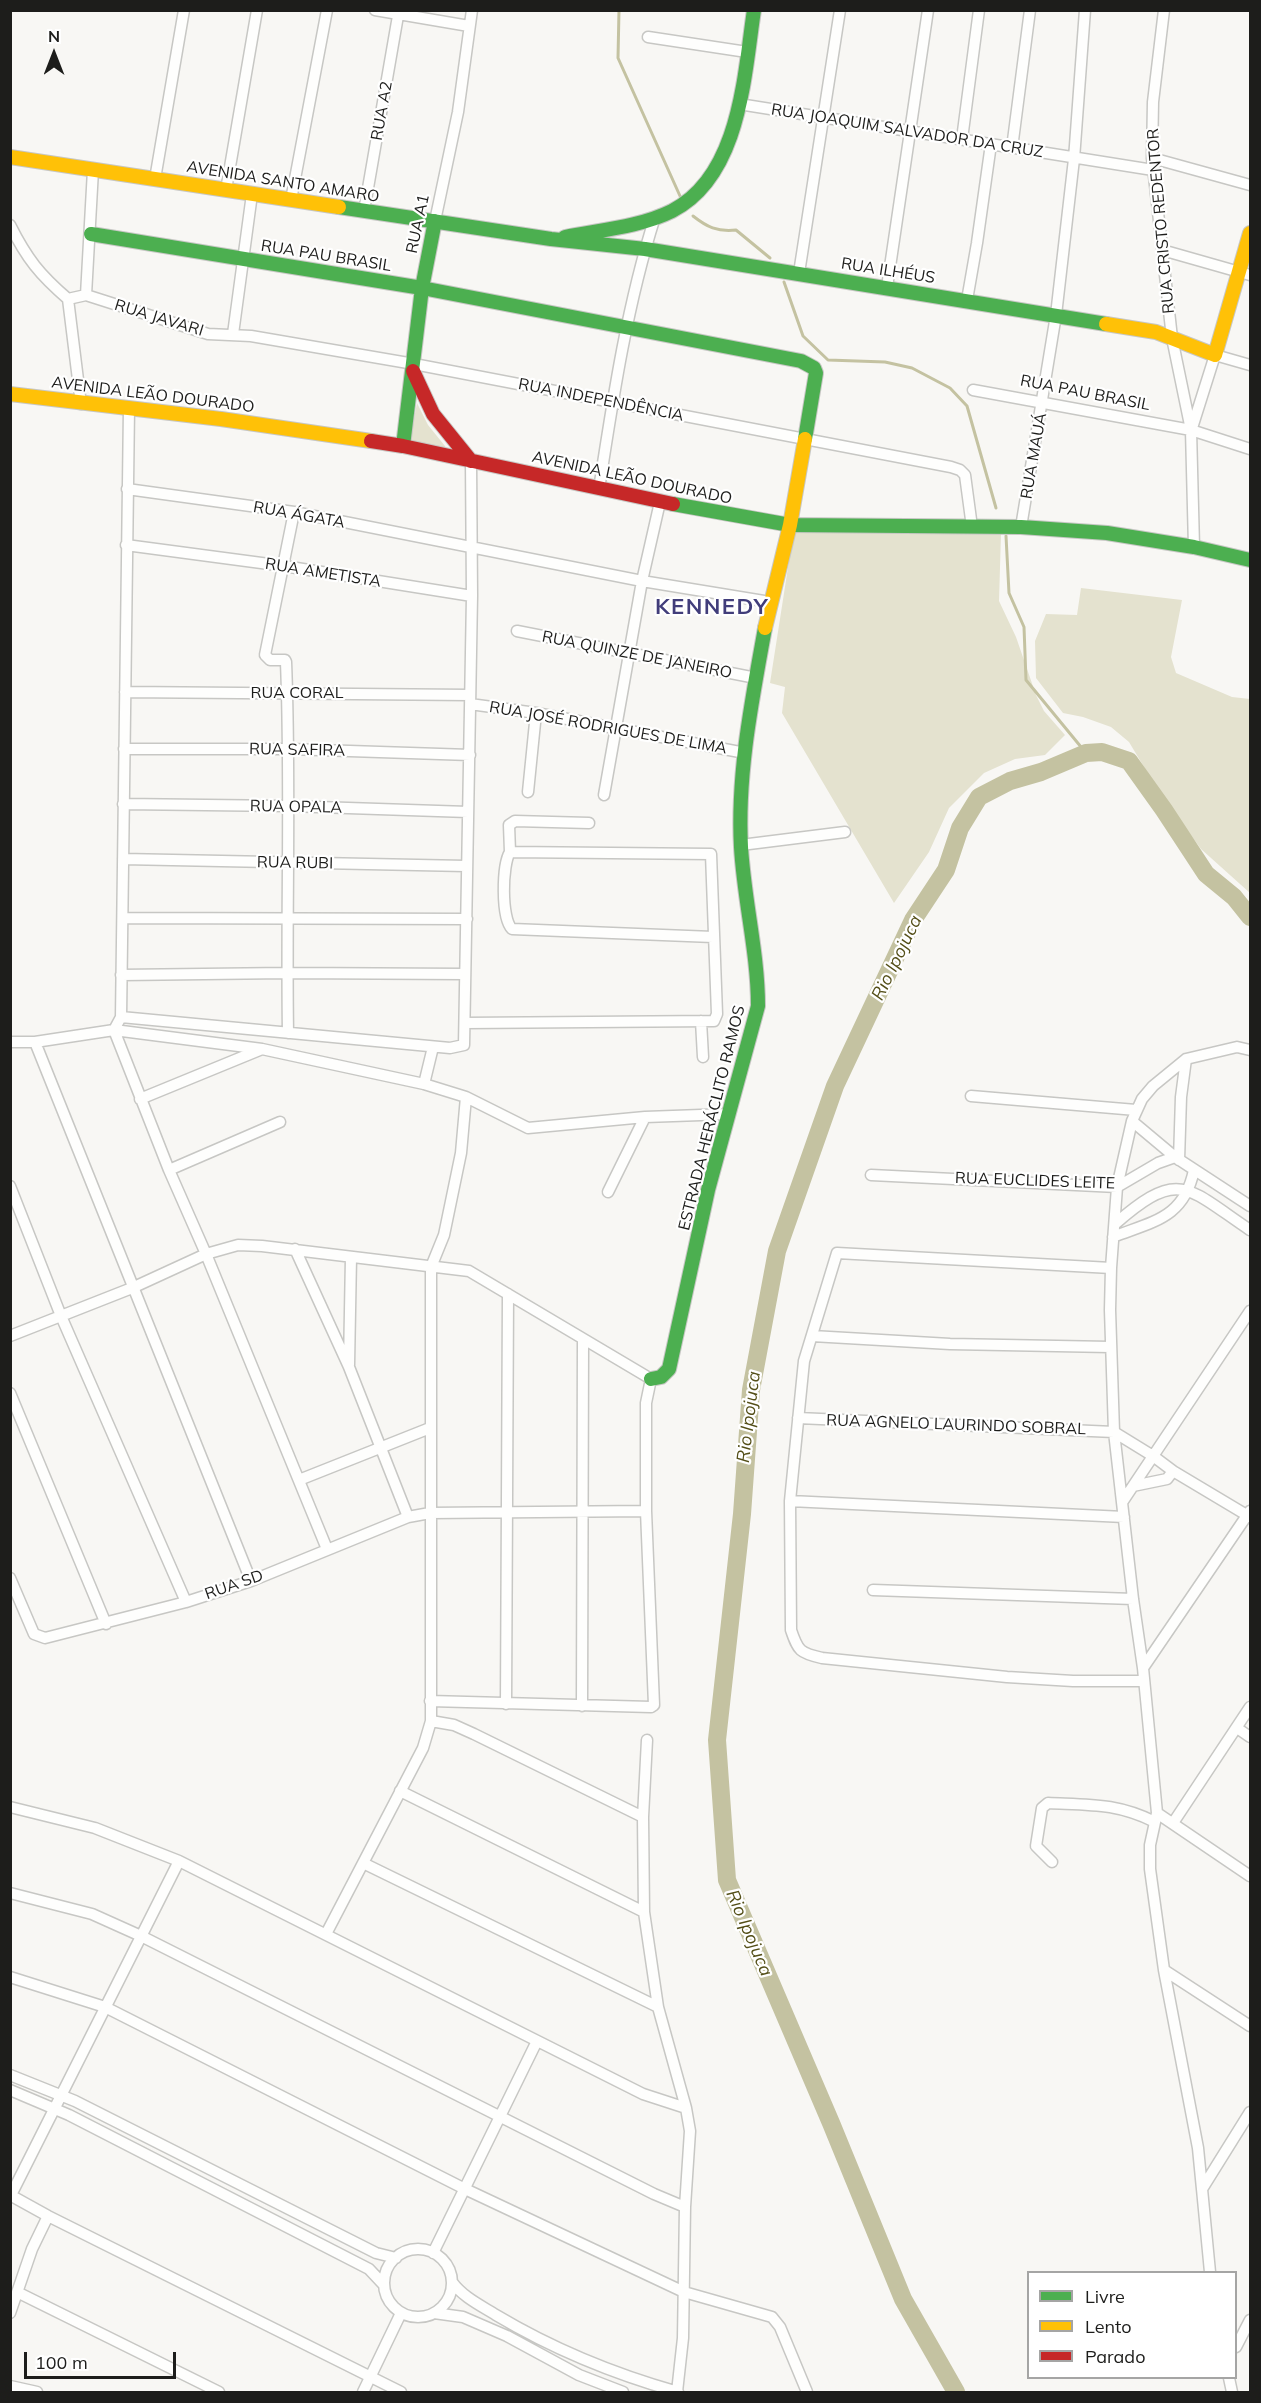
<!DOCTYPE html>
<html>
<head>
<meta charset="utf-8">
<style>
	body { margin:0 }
	#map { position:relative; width:1261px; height:2403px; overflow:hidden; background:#f8f7f4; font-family:Mulish,sans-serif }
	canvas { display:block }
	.frame { position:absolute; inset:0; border:12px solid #1d1d1b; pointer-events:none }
	.legend { position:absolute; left:1027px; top:2271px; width:210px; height:108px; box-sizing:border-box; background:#fff; border:2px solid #a5a5a4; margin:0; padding:8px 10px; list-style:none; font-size:18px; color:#1d1d1b }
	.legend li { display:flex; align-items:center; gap:12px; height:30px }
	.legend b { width:30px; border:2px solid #a5a5a4 }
	.north { position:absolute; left:24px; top:24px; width:60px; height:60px; -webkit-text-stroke:4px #fff; paint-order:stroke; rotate:0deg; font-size:16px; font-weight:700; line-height:24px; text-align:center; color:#1d1d1b }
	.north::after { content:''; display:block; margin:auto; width:21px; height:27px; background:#1d1d1b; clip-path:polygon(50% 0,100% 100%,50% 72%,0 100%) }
	.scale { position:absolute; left:24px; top:2352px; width:152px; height:27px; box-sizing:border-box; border:3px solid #1d1d1b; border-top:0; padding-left:8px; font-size:18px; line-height:21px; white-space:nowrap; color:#1d1d1b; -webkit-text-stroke:4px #fff; paint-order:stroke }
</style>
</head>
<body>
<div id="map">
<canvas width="1261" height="2403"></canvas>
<div class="frame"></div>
<ul class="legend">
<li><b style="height:8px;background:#4caf50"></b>Livre</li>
<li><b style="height:8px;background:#ffc107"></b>Lento</li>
<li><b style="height:8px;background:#c62828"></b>Parado</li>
</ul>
<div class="north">N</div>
<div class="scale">100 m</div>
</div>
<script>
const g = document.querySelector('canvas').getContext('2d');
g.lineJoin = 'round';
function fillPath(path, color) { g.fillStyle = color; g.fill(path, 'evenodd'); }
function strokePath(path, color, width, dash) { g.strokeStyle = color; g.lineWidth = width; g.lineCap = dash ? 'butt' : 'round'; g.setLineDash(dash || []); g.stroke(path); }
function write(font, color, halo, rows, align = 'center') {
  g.font = font + ' Mulish,sans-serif'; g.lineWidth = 4.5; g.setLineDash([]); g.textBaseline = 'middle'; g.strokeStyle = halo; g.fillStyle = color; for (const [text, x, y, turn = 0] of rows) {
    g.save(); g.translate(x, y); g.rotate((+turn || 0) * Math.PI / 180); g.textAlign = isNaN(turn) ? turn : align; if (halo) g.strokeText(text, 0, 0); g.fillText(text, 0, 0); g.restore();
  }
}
fillPath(new Path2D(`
	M417,403l11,22 21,26 -39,-11z
	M794,529l207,5 -2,67 17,36 20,58 8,16 21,24 -20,20 -30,4 -31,14 -35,35 -20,44 -35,51 -112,-190 3,-26 -15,-4z
	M1081,588l101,12 -11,57 5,16 56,24 18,2v194l-49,-44 -42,-57 -30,-50 -18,-15 -28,-10 -20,-4 -27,-35 -1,-37 11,-27 31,1z`), '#e4e2cf');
strokePath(new Path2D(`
	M619,10l-1,48 62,138
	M693,216c14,11 24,16 43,14l34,28
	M784,282l19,54 25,24 57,2 27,6 38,20 17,18 29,102
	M1006,536l3,57 15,34 2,53 60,73`), '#c4c2a1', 3);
strokePath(new Path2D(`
	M956,2392l-53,-93 -72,-176 -104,-243 -10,-140 25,-226 9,-124 26,-139 58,-165 78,-166 33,-50 14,-42 19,-31 31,-16 31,-9 45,-19 16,-1 27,9 35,49 42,64 28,23 16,20`), '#c4c2a1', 18);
const street = new Path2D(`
	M375,10l94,16
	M1164,10l-11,92 -1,56 20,180 19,92 3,117
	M648,37l99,15
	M739,104l414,66
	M962,139l17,-129
	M1012,148l18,-138
	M1152,158l98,27
	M155,179l29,-169
	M226,190l31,-180
	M291,200l36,-190
	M364,211l35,-201
	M435,221l23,-109 14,-102
	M10,225c17,34 30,50 58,74
	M1162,250l88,25
	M799,273l41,-263
	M887,287l41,-277
	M86,295l122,39 43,2 163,28 537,103 9,3 5,5 7,52
	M86,295l7,-125
	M967,300l10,-57 14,-99
	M233,334l19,-140
	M973,390l218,40 59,19
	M81,404l-13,-105 18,-4
	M1192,428l23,-73 35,10
	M127,489l167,23 348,69 128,21
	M599,489c14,-91 28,-184 56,-272
	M1021,527l35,-212 18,-156 11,-149
	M126,545l158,21 188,30 -1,-135
	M517,631l239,47
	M125,692l345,3
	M470,704l66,9 209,40
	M124,749h165l181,6
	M528,792l8,-79
	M604,795l38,-214 18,-79
	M123,804l165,2 180,6
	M741,845l104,-13
	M510,852l-1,-27 6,-4 74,2
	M123,859l343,7
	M123,918l344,1
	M121,975l166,-2 178,1
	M121,1017l329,31 14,-3 8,-449
	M701,1021l2,36
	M465,1023l249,-2 3,-7 -6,-160 -201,-2c-8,13 -9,66 2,77l201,8
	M288,1033c-2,-124 3,-247 -2,-371l-1,-2h-15l-5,-5 29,-143
	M10,1042h25l79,-12 7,-13 8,-609
	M35,1042l216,539
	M1250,1050l-13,-3 -51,12 -33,27 -11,13 -10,22 -15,66 -6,81 -1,42 4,122 19,167 10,69 14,145 -7,32v24l14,101 86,56
	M424,1084l9,-37
	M971,1096l165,14
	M140,1099l122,-50
	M1132,1121l43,36
	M1179,1160l2,-63 5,-38
	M169,1170l111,-48
	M871,1175l246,12 41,-24 17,-6 75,49
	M10,1186l51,130 125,286
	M608,1192l37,-75
	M1115,1224c65,-57 72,-36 135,6
	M1113,1237c41,-16 71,-19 81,-67
	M295,1249l54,118 59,150
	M1111,1268l-274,-15 -33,108 -14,140 1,129c7,21 9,23 31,28l185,19 66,4h70
	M10,1336l122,-48 74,-34 32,-9 24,1 207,25 182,108 -5,24v108l8,194 -3,2 -221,-6
	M812,1336l138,8 160,3
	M349,1365l2,-108
	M10,1393l96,231
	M798,1418l316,14 39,24 20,15 77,46
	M299,1480l131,-52
	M1133,1486l34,-7 6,-8
	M790,1501l334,16
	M1123,1501l127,-190
	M327,1549l-121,-295 -37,-84 -55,-140 148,19 162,35 42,13 62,31 117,-11 84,-3
	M10,1578l24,56 11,4 141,-36 65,-21 157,-64 22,-4 216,-2
	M873,1590l260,9
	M1143,1668l107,-157
	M506,1704l2,-410
	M582,1706l1,-366
	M431,1721l23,4 20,9 169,83
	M1237,1728l13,9
	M647,1740l-4,77 1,95 14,95 28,101 4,23 -5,76 -2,131 -6,54
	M400,1791l244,121
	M10,1807l85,21 84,33 464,233 43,14
	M1157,1813l93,63
	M1173,1823l77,-116
	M1052,1862l-16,-16 6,-38 6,-5c42,2 69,0 107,19
	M363,1863l295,144
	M10,1893l82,21 49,22 513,258 31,13
	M326,1934l97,-186 8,-27v-454l13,-32 17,-82 5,-56
	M1164,1970l34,178 4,41
	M10,1977l95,30 360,182 219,103 88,25 8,10 27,65
	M10,2075l65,26 301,152 20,5
	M10,2090l59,25 300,154 15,16
	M10,2195l38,21 353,176
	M11,2195l168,-334
	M384 2283a34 34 0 1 1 68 0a34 34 0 1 1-68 0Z
	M433,2253l104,-212
	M1210,2272l-8,-83 48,-77
	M452,2282c11,15 28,23 44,33 57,34 118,59 182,77
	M17,2292l202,100
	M10,2313l22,-64 16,-33
	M434,2313l29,4 44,19 72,39 44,17
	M1236,2347l14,-27
	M1229,2378l3,14
	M10,2386l27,6
	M363,2392l38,-79`);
const fast = new Path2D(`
	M339,207l212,32 94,10 461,75
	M91,234l331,54 379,73 13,7 2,5 -11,66
	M565,237c35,-7 75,-10 107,-26 68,-35 72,-134 82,-201
	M403,446l19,-158 13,-67
	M673,504l117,21 231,2 86,6 87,14 56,13
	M651,1379l10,-2 8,-8 39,-179 50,-184c0,-53 -14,-106 -17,-159 -4,-73 11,-147 24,-219`);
const slow = new Path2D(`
	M10,157l329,50
	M1106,324l50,8 59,23 35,-122
	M10,394l211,25 150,22
	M765,628l25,-103 15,-86`);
const jam = new Path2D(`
	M413,371l20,43 38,47
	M371,441l32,5 270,58`);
strokePath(street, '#c7c7c4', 13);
strokePath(fast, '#c7c7c4', 16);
strokePath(slow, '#c7c7c4', 16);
strokePath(jam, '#c7c7c4', 16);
strokePath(street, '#fefefd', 10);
strokePath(fast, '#4caf50', 14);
strokePath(slow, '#ffc107', 14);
strokePath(jam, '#c62828', 14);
write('16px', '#1d1d1b', '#fff', [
	["RUA A2",382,111,-80],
	["RUA JOAQUIM SALVADOR DA CRUZ",907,131,9],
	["AVENIDA SANTO AMARO",283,182,9],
	["RUA CRISTO REDENTOR",1161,221,-95],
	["RUA A1",418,224,-78],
	["RUA PAU BRASIL",326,256,9],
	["RUA ILHÉUS",888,271,9],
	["RUA JAVARI",159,318,17],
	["RUA PAU BRASIL",1085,393,11],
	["AVENIDA LEÃO DOURADO",153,395,7],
	["RUA INDEPENDÊNCIA",601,400,11],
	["RUA MAUÁ",1034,456,-80],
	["AVENIDA LEÃO DOURADO",632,478,12],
	["RUA ÁGATA",299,515,10],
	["RUA AMETISTA",323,573,9],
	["RUA QUINZE DE JANEIRO",637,655,11],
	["RUA CORAL",297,693],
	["RUA JOSÉ RODRIGUES DE LIMA",608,728,10],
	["RUA SAFIRA",297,750,1],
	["RUA OPALA",296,807,1],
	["RUA RUBI",295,863,1],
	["ESTRADA HERÁCLITO RAMOS",712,1118,-76],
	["RUA EUCLIDES LEITE",1035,1181,2],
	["RUA AGNELO LAURINDO SOBRAL",956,1425,2],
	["RUA SD",234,1585,-19]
]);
write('italic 18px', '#544f18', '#fff', [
	["Rio Ipojuca",897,958,-64],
	["Rio Ipojuca",749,1417,-83],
	["Rio Ipojuca",749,1933,67]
]);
g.letterSpacing = '1.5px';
write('bold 22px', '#413d7a', '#fff', [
	["KENNEDY",712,607]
]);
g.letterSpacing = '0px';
</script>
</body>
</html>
